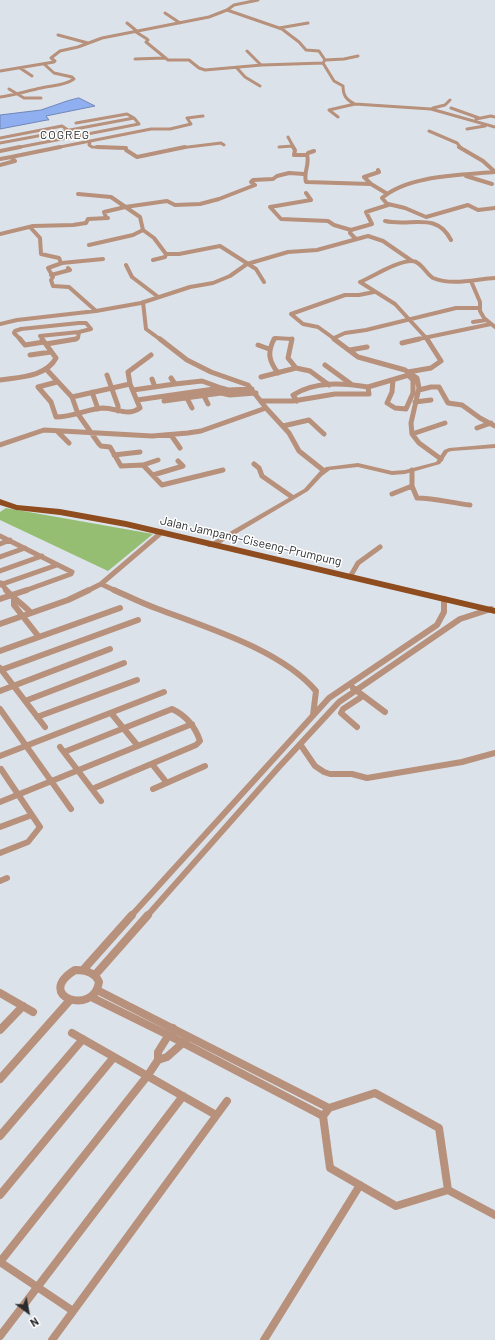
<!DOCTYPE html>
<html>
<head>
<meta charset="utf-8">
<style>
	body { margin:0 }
	#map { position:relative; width:495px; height:1340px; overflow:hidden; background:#dce2ea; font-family:Barlow,sans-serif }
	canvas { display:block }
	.north { position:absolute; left:8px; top:1292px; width:40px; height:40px; -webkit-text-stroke:3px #fff; paint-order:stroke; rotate:148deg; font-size:11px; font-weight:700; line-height:16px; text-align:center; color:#292b2e }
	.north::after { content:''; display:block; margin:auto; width:14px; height:18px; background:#292b2e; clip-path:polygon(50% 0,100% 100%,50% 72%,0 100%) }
</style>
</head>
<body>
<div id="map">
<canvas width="495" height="1340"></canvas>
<div class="north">N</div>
</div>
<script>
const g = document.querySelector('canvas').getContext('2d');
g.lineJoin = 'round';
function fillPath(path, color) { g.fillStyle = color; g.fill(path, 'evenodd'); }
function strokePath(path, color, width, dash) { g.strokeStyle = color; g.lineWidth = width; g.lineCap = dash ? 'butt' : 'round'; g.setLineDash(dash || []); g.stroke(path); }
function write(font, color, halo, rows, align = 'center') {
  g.font = font + ' Barlow,sans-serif'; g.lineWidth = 3; g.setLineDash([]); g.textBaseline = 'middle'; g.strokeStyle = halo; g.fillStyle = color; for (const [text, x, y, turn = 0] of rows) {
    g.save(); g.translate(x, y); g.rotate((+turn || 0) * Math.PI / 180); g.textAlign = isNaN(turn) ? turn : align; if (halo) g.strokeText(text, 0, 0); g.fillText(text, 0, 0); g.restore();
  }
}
fillPath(new Path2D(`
	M6,508l147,26 -45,37 -108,-51v-8z`), '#96be73');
const water = new Path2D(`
	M79,98l16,8 -49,10 3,4h-2l-47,9v-14l41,-5 26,-9z`);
fillPath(water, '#8faff0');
strokePath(water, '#7087b6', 1);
strokePath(new Path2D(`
	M227,10l55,19 17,13 7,8 13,1 6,9 -2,3 11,18 9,5c0,9 3,14 12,18l76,5 64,18
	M165,13l15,10
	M127,23l11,9
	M279,28l29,-5
	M136,32l11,7 1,1 -2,2 22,18h21l10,8 6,2 57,-5 61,-2
	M58,35l30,8
	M247,51l14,14
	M135,59l30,-1
	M325,60l19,-1 14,-3
	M236,67l9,10 15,9
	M20,68l12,8
	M0,71l54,-9 1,-1 -4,-3 9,-7 18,-4 24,-9 107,-21 18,-7 7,-5 24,-5
	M9,89l15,9h17
	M0,97c14,-2 27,-6 41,-9 12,-3 23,-2 33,-9l-2,-2 -18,-4 -10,-9
	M433,108l12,-3 5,-5
	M451,108l28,10
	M338,117l-9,-7 26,-6
	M476,119l15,-3 4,1
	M467,129l18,-3
	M429,131l28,12 4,5
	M288,137l6,11
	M0,138l62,-12 6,4
	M90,142l-1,3 3,2 34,1
	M0,143l134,-25
	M279,147l14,-1
	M15,148l124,-24 -5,-6 -7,-4 -51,9
	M55,148l96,-19h19l21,-5 -4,-6 16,-2
	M180,148l41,-5 3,2`), '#b7917b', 3);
strokePath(new Path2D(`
	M97,147l29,1v2l11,7 48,-10
	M293,147l2,3 -1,5h13
	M459,147l24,14 12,11
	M0,151l20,-4
	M314,151l-6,2 -1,2c3,10 -4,17 -1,27l65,2 15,9
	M0,159l11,-2
	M0,165l15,-4 -4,-4 49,-10
	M466,176l26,8
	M371,184l-7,-7 15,-5 -1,-2
	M306,193l5,7 -41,7 11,12 47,2 6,4 17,5
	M78,194l33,3 29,20 3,13 11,8 12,16h13l41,-8 36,23 8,13
	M388,204l17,4 21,9 42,-12 10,5 17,-2
	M106,217l-2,-5 21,-5 42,-6 8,4 25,-1 19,-5 36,-14 -4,-3 2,-2 20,-1 4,-3 12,-3 15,1
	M385,221c26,6 51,-10 66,19
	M30,227l10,11 1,16 18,4 2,5
	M0,234l33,-8 40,-1 13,-2 2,-4 20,-1
	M356,239l-6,-6 1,-3 21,-6 -6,-12 22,-7 -6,-7c26,-23 80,-23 113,-26
	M89,245l44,-10 10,-5
	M153,260l12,-3 1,-3
	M126,265l6,12 25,19
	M51,275l19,-5 -2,-2
	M471,281l9,21v9l4,7 11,9
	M143,302l3,27 15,11
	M96,311l-27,-24 -16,-1 -2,-6 2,-3 -5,-9 14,-5 41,-4
	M473,322l13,-2
	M0,324l17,-4 79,-9 45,-8 49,-16 23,-4 17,-7 17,-12 41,-12 29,-2 51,-14 15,5 29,20
	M334,338l11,-5 21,-3 90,-22h23
	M42,339l1,1
	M21,340l-7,-7 1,-2 6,-2 58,-6h7l5,6 -12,3 -39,4
	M72,340l6,-2 1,-6
	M274,340l1,-2 17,1v1
	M336,340l-18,-13 -15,-3 -12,-10 54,-19h14l15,-3
	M414,340l77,-16
	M428,340l-33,-36 -35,-22c14,-6 37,-21 52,-21 9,0 14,13 21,17 19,8 43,1 62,0`), '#b7917b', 4);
strokePath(new Path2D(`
	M20,339l5,6 19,-3
	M160,339l27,21 24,12 37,13 18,23
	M274,339c-7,14 -5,22 4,34
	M292,339l-4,19 8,10
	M334,339l24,18 47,13 12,8 2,10 -8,35 1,11 7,9 22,16
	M402,343l17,-4
	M46,344l30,-5
	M258,345l11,4
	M350,350l17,-3
	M30,355l21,-3
	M325,365l26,19
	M46,369l26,28 6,17 21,30 2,2 9,1 11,19 22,-1 19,20 61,-15
	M408,372l23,-4 10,-7 -14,-22
	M107,375l11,31v5
	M261,377l35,-9 14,3 19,14
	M152,379l3,8
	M0,380c19,-3 46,-3 56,-22l-14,-19
	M393,380l-1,12 -5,11 8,5 11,1 7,-16v-13l-5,-5
	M57,382l-19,5 13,15 5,15c17,0 31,-8 47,-9 14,0 24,9 37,0l-10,-24 -58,13
	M130,384l-2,-12 23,-17
	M221,388l7,2 24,-1
	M133,390l42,-6 -4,-6
	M419,390l12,-3h8l9,16 14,2 18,13 15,8
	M92,392l6,17
	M204,396l4,8
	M187,398l5,10
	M137,400l84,-12 -19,-7 -27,3
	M164,401l57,-8 9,2 26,-2
	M262,401h31l42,-7h34l-1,-7 44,-13
	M297,401l-4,-6c22,-14 50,-12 75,-8
	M415,402l16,-2
	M283,426l26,-6 15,14
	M477,428l14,-5
	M57,431l12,12
	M412,434l33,-11
	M171,435l9,13
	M0,445l44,-15 108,6 36,-3 13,-2 65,-23 23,25 10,18 24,19
	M114,455l26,-3
	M254,464l5,4 3,8 30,21
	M143,465l15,-5
	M153,475l30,-9 -5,-5
	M412,486l5,12c18,0 35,5 53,7
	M392,494l20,-8v-16
	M0,536l72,36 -1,2 -47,17
	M0,544l10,-4
	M0,557l25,-9
	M0,571l42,-15
	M350,577l8,-14 22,-16
	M1,583l6,8
	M101,584l15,7
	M0,585l57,-20
	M87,591l14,-7 61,-52`), '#b7917b', 5);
strokePath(new Path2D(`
	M6,590c8,9 17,14 25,23
	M114,590c14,6 29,14 44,19 50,19 123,41 158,82l-3,24
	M0,599l27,-9
	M14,599v6l25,32
	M0,624l68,-24 21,-10
	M0,651l120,-43
	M0,668l45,59
	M1,670l137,-50
	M353,688l32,24
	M0,691l110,-42
	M25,701l99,-38
	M0,709l71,100
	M111,713l27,33
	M37,717l100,-37
	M357,727l-16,-14 2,-4 20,-13
	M300,744l15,22 9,6 6,2h22l15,4 95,-16 33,-9
	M60,747l41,54
	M64,752l108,-43c15,7 23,17 28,32l-4,4 -104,44
	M0,756l164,-64
	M152,764l15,19
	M153,789l52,-23
	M0,802l192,-78
	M0,827l32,-12
	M0,853l28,-11 12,-15 -39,-58
	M0,881l7,-3
	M131,916l198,-218 108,-73 7,-13v-13
	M147,916l131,-148 61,-66 121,-83 31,-10`), '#b7917b', 6);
strokePath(new Path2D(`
	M75,970c10,0 20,2 24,12 -5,35 -66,14 -24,-12z
	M83,970l49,-55
	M95,975l53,-60
	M97,990l232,118
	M0,993l33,19
	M91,997l77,38 155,81
	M0,1030l23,-24
	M72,1033l144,82
	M158,1060l9,-3 18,-16
	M0,1079l70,-79
	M375,1093l64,35 9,62 -52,16 -66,-38 -7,-52 6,-8z
	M0,1136l83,-97
	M448,1190l47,25
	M0,1195l114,-138
	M0,1262l148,-187 10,-15v-8l15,-24
	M0,1262l73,49
	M0,1336l183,-240
	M52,1340l175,-239
	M264,1340l96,-155`), '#b7917b', 8);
fillPath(new Path2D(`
	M495,444v4l-43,3 -4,1 -8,12 -35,10 -13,1 -34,-8 -28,3 -8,6 -14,15 -94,56h-6l-1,-2 97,-56 16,-18 6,-4 32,-4 34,8 13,-1 31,-8 8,-12 5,-2z`), '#b7917b');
fillPath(new Path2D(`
	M0,499l17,6 43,4 66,12 369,87v6l-369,-87 -66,-12 -44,-5 -16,-5z`), '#8e4c1f');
g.letterSpacing = '1px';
write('12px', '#292b2e', '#fff', [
	["COGREG",65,135]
]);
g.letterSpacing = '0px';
write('12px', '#292b2e', '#fff', [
	["Jalan Jampang–Ciseeng–Prumpung",251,541,13]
]);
</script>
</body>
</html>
